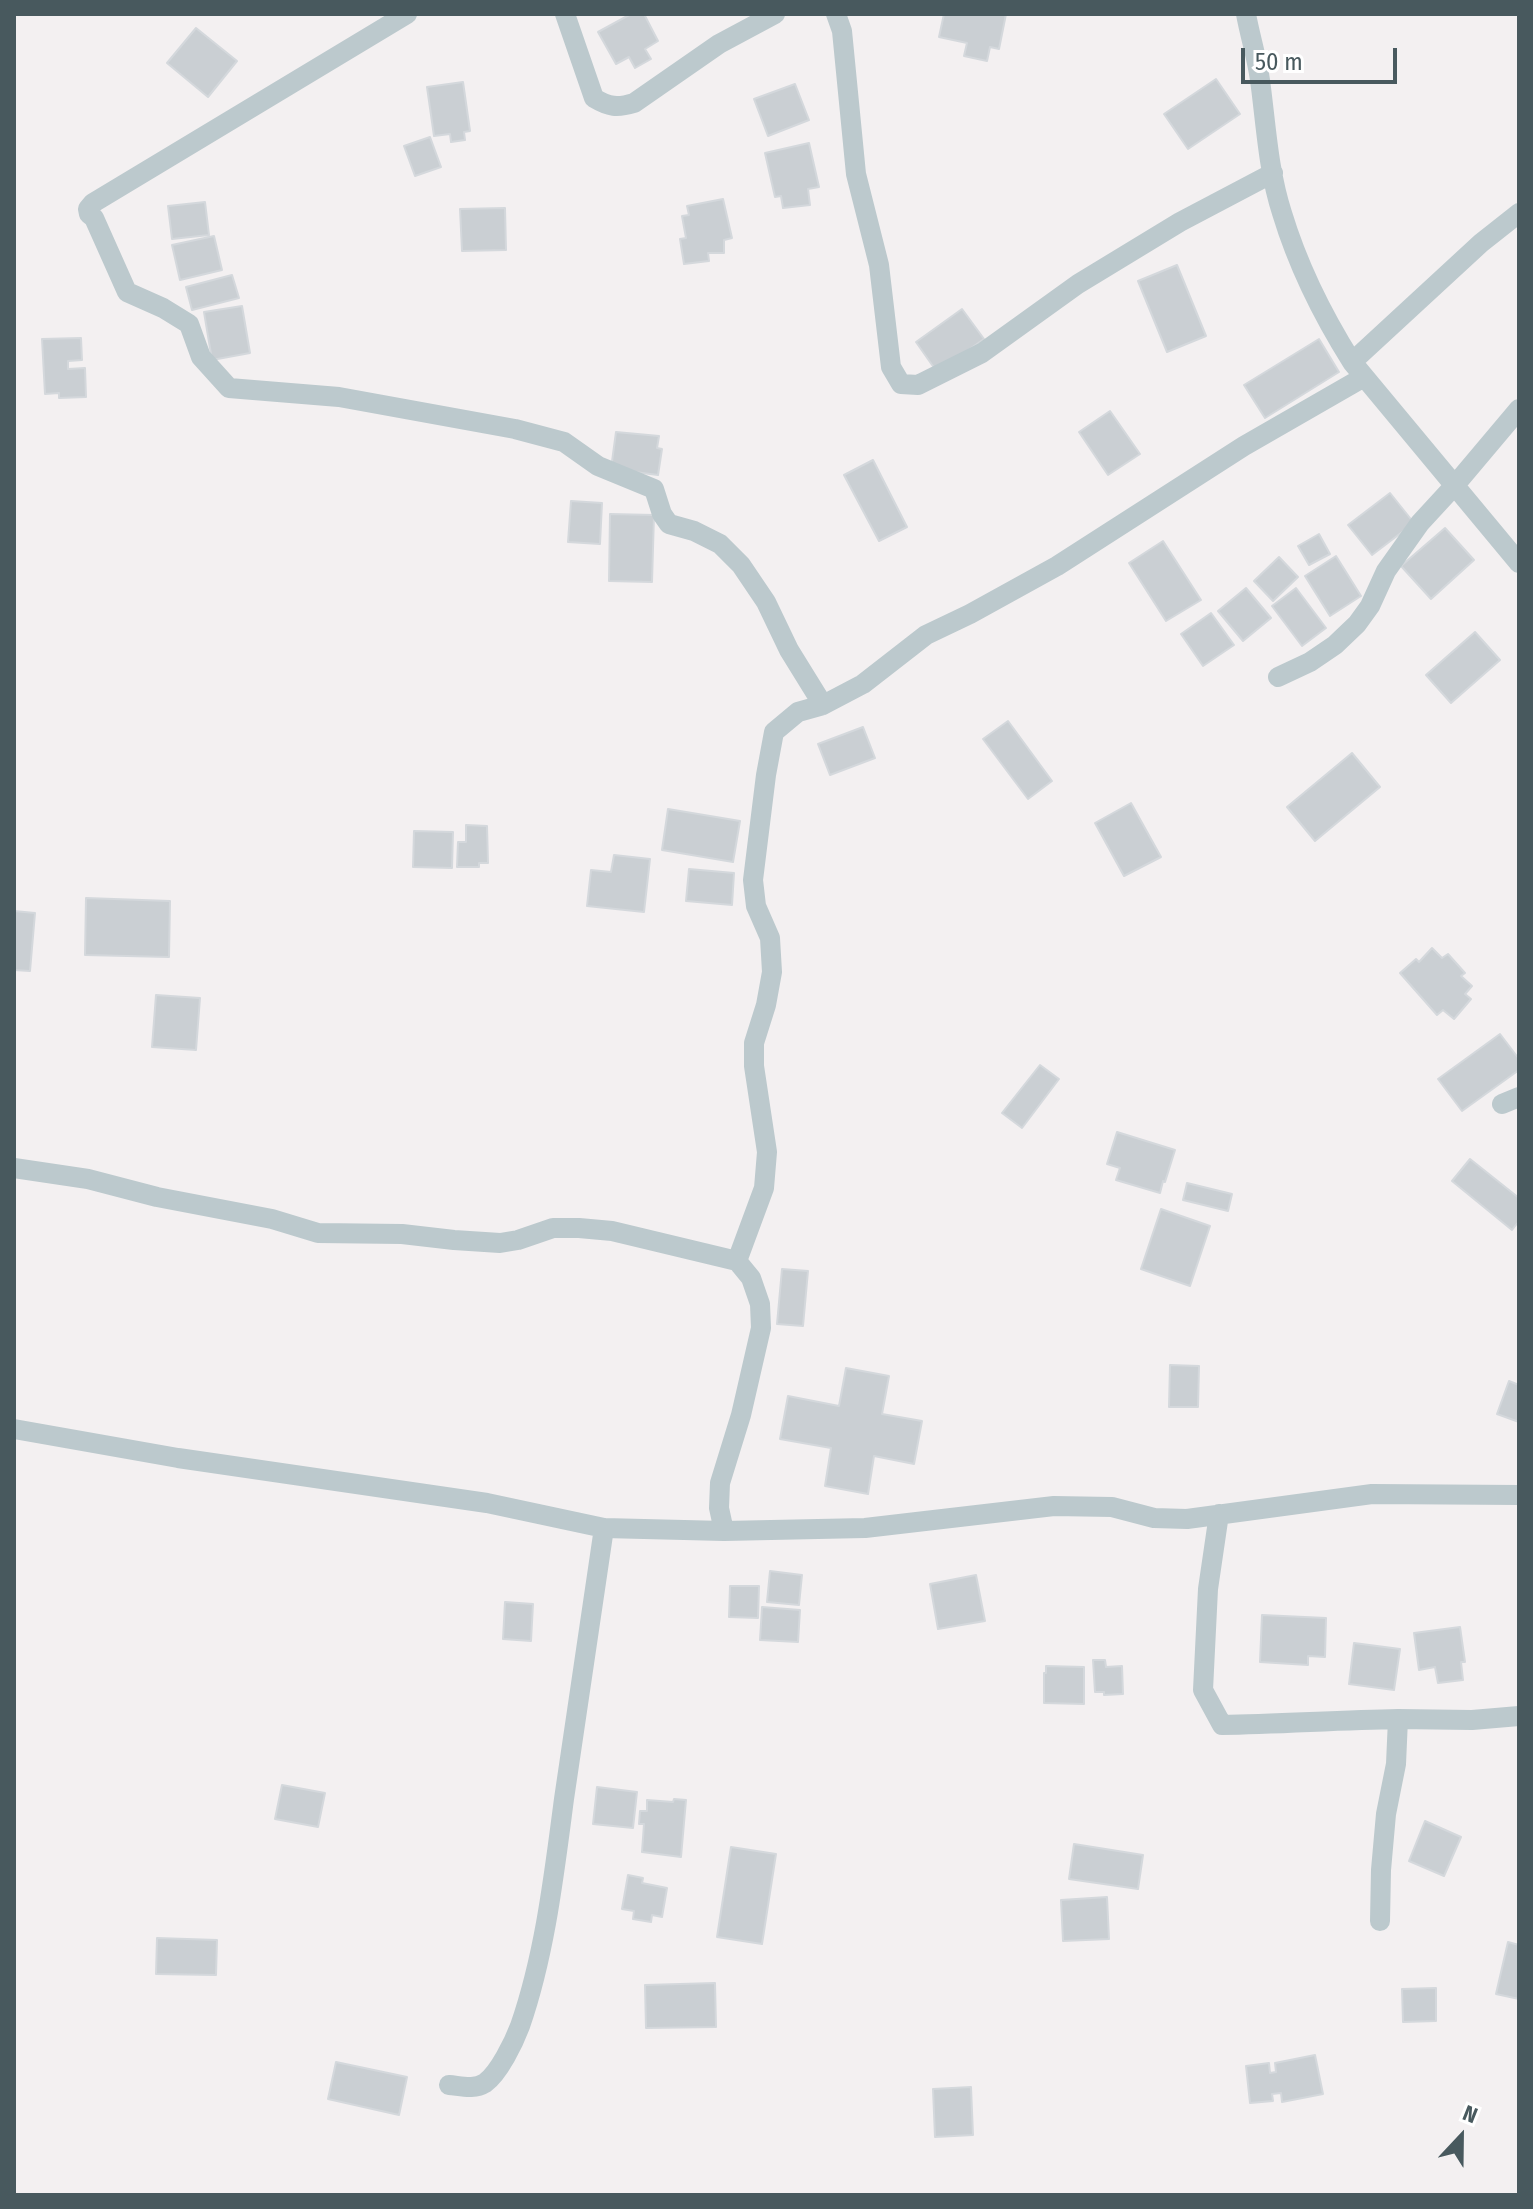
<!DOCTYPE html>
<html>
<head>
<meta charset="utf-8">
<style>
	body { margin:0 }
	#map { position:relative; width:1533px; height:2209px; overflow:hidden; background:#f3f0f1; font-family:"Fira Sans Condensed",sans-serif }
	canvas { display:block }
	.frame { position:absolute; inset:0; border:16px solid #48595e; pointer-events:none }
	.north { position:absolute; left:1421px; top:2097px; width:80px; height:80px; -webkit-text-stroke:6px #fff; paint-order:stroke; rotate:22deg; font-size:22px; font-weight:700; line-height:32px; text-align:center; color:#48595e }
	.north::after { content:''; display:block; margin:auto; width:28px; height:36px; background:#48595e; clip-path:polygon(50% 0,100% 100%,50% 72%,0 100%) }
	.scale { position:absolute; left:1241px; top:48px; width:156px; height:36px; box-sizing:border-box; border:4px solid #48595e; border-top:0; padding-left:10px; font-size:24px; line-height:28px; white-space:nowrap; color:#48595e; -webkit-text-stroke:6px #fff; paint-order:stroke }
</style>
</head>
<body>
<div id="map">
<canvas width="1533" height="2209"></canvas>
<div class="frame"></div>
<div class="north">N</div>
<div class="scale">50 m</div>
</div>
<script>
const g = document.querySelector('canvas').getContext('2d');
g.lineJoin = 'round';
function fillPath(path, color) { g.fillStyle = color; g.fill(path, 'evenodd'); }
function strokePath(path, color, width, dash) { g.strokeStyle = color; g.lineWidth = width; g.lineCap = dash ? 'butt' : 'round'; g.setLineDash(dash || []); g.stroke(path); }
const building = new Path2D(`
	M631,14h13l14,27 -13,8 6,10 -16,9 -6,-11 -13,7 -18,-32z
	M944,14h62l-7,35 -9,-2 -3,14 -23,-5 3,-13 -28,-6z
	M196,28l41,33 -29,36 -41,-34z
	M1216,79l24,35 -52,35 -24,-35z
	M463,82l7,49 -6,1 1,8 -14,2 -1,-8 -16,2 -7,-49z
	M795,84l14,36 -41,16 -14,-37z
	M430,137l11,30 -26,9 -11,-30z
	M809,143l10,44 -11,2 2,16 -27,3 -2,-12 -6,1 -10,-44z
	M723,199l9,39 -8,2v13h-16l1,8 -25,3 -4,-25 6,-1 -4,-22 7,-1 -2,-9z
	M205,202l4,33 -37,4 -4,-33z
	M505,208l1,42 -44,1 -2,-42z
	M214,236l8,34 -42,10 -8,-35z
	M1177,265l29,71 -39,16 -29,-71z
	M232,275l7,23 -47,12 -6,-23z
	M242,306l8,47 -38,7 -8,-48z
	M962,309l22,30 -47,33 -21,-30z
	M81,338l1,22 -14,1v8l17,-1 1,29 -27,1v-5l-14,1 -3,-55z
	M1319,339l20,33 -74,46 -21,-33z
	M1110,411l30,43 -32,21 -29,-43z
	M616,432l43,4 -2,12 5,1 -4,26 -47,-6z
	M873,460l34,67 -28,14 -35,-66z
	M1390,493l24,30 -42,32 -24,-30z
	M571,501l31,2 -2,41 -32,-2z
	M610,514l44,1 -2,67 -43,-1z
	M1445,528l29,32 -43,39 -30,-33z
	M1319,534l11,20 -21,11 -11,-19z
	M1163,541l38,59 -35,21 -37,-58z
	M1336,556l25,40 -31,20 -25,-40z
	M1279,557l19,20 -25,24 -19,-20z
	M1246,588l25,30 -28,23 -25,-30z
	M1296,588l30,40 -24,18 -30,-40z
	M1211,613l23,32 -31,21 -22,-32z
	M1475,632l25,28 -49,43 -25,-28z
	M1008,721l44,60 -24,18 -45,-60z
	M863,727l12,31 -45,17 -12,-31z
	M1352,753l28,34 -65,54 -28,-34z
	M1131,803l30,54 -37,19 -29,-53z
	M668,809l72,12 -7,41 -71,-12z
	M466,825l21,1 1,37h-9v4h-22l1,-25h8z
	M414,831l39,1 -1,36 -39,-1z
	M614,855l36,4 -6,53 -57,-6 4,-36 20,2z
	M689,869l45,4 -2,32 -46,-4z
	M86,898l84,3 -1,56 -84,-2z
	M14,911l21,2 -5,58 -16,-1z
	M1432,948l10,10 6,-4 17,19 -4,3 11,10 -7,8 6,5 -17,20 -11,-9 -6,5 -37,-42 16,-14 3,3z
	M156,995l44,3 -4,52 -44,-3z
	M1500,1034l19,25v11l-57,41 -24,-32z
	M1040,1065l19,14 -37,49 -20,-15z
	M1117,1132l58,18 -10,32 -2,-1 -3,12 -44,-13 4,-12 -13,-4z
	M1470,1159l49,39v23l-7,9 -60,-49z
	M1187,1183l45,11 -4,17 -45,-11z
	M1161,1209l49,17 -20,60 -49,-17z
	M782,1269l26,2 -5,55 -26,-2z
	M1170,1365l29,1 -1,41h-29z
	M846,1368l43,8 -7,38 40,7 -8,43 -40,-8 -6,38 -43,-8 6,-38 -51,-9 8,-43 51,10z
	M1509,1381l10,4v37l-22,-8z
	M770,1571l32,4 -3,30 -32,-3z
	M976,1575l9,46 -47,8 -8,-45z
	M730,1586h29l-1,32 -29,-1z
	M505,1602l28,2 -2,37 -28,-2z
	M762,1607l38,3 -2,32 -38,-2z
	M1262,1615l64,3 -1,39 -17,-1v9l-48,-3z
	M1460,1627l5,35h-4l2,18 -25,3 -3,-16 -16,3 -5,-37z
	M1354,1643l46,6 -6,41 -45,-6z
	M1093,1660h12l1,7 16,-1 1,28 -19,1v-3h-9z
	M1046,1666l38,1v37l-40,-1v-30h2z
	M282,1785l43,8 -7,34 -43,-8z
	M597,1787l40,5 -4,36 -40,-4z
	M674,1799l12,1 -5,57 -39,-5 2,-28h-5l1,-13h7v-11l26,2z
	M1425,1821l36,16 -17,39 -35,-15z
	M1074,1844l69,11 -5,34 -69,-10z
	M731,1847l45,7 -14,90 -45,-7z
	M628,1875l15,3 -1,5 25,5 -5,29 -10,-2 -1,7 -18,-3 1,-8 -12,-2z
	M1107,1897l2,42 -46,2 -2,-41z
	M157,1938l60,2 -1,35 -60,-1z
	M1508,1942l11,3v54l-23,-5z
	M715,1983l1,44 -70,1 -1,-43z
	M1436,1988v33l-33,1 -1,-33z
	M1315,2055l8,39 -41,8 -1,-9 -9,1 1,7 -23,2 -4,-37 23,-3 1,10 6,-1 -1,-9z
	M336,2062l71,15 -8,38 -71,-16z
	M971,2087l2,48 -38,2 -2,-48z`);
fillPath(building, '#cacfd3');
strokePath(building, '#d4d8dc', 2);
strokePath(new Path2D(`
	M407,14l-314,189 -5,6 1,5 5,4 33,74 36,16 26,16 12,33 28,31 110,9 176,32 49,13 34,24 56,23 8,25 7,10 25,7 26,13 21,21 25,37 23,48 34,55
	M565,14l29,84c15,9 23,10 40,5l85,-59 56,-30
	M836,14l6,17 14,143 23,91 12,102 10,17 17,1 64,-32 96,-69 102,-62 93,-49
	M1246,14c4,22 11,44 14,66 6,44 8,90 22,133 16,53 41,103 70,149l167,201
	M1352,362l129,-119 38,-30
	M1278,677l32,-15 25,-17 22,-21 13,-18 16,-35 34,-48 35,-38 64,-76
	M1502,1104l17,-7
	M14,1168l74,11 69,18 115,22 46,14 84,1 52,6 46,3 18,-3 35,-12h26l33,3 125,30 14,17 9,26 1,24 -20,87 -21,68 -1,25 5,23
	M737,1261l27,-73 3,-36 -13,-86v-23l12,-38 6,-33 -2,-34 -14,-32 -3,-26 13,-105 8,-43 24,-20 25,-7 40,-21 63,-49 44,-21 87,-48 187,-120 120,-69
	M14,1429l164,29 309,45 117,25 120,3 141,-3 189,-22 58,1 42,11 33,1 185,-25 147,1
	M1219,1514l-11,75 -5,101 19,35c59,-1 117,-5 176,-6l-2,45 -10,50 -5,56 -1,51
	M1398,1719l74,1 47,-4
	M449,2085c12,1 25,5 36,-2 14,-10 29,-41 35,-57 25,-72 34,-151 44,-227 13,-91 27,-181 40,-271`), '#bcc9cd', 20);
</script>
</body>
</html>
